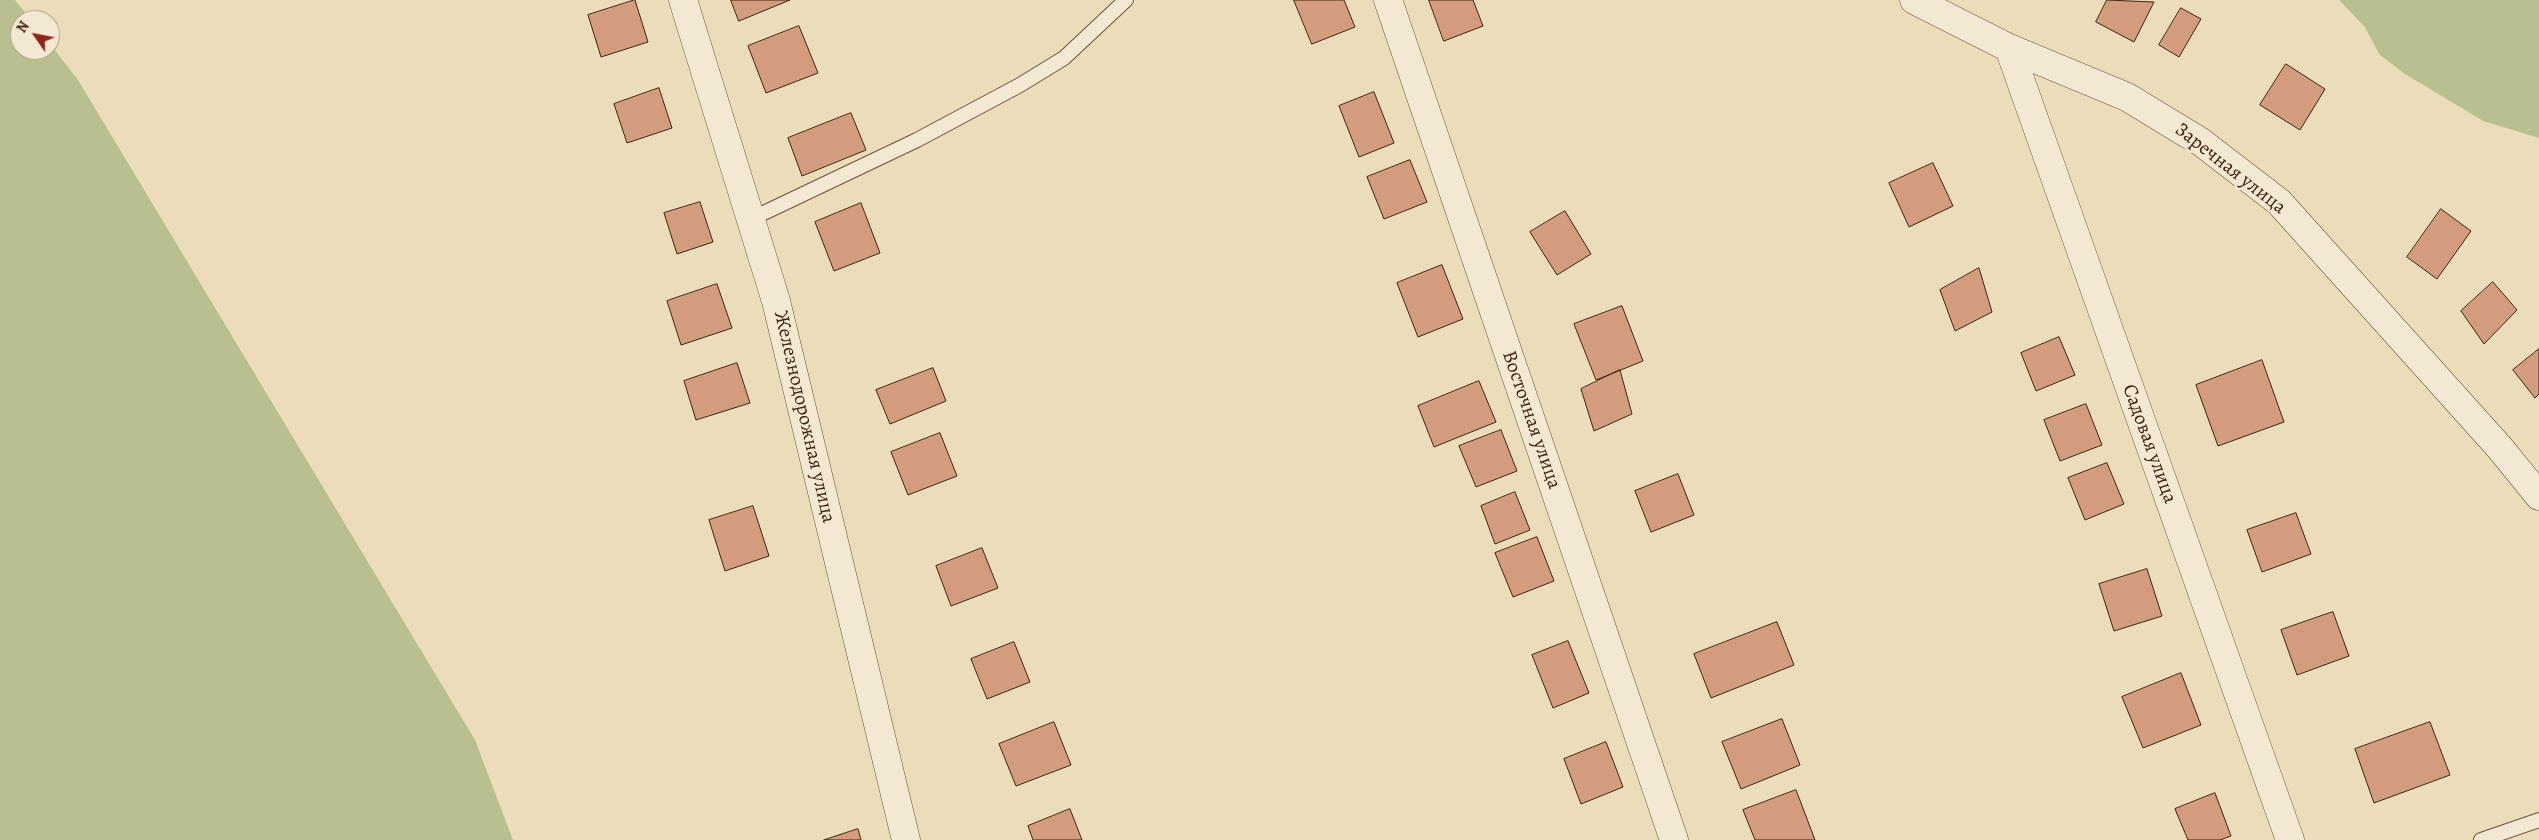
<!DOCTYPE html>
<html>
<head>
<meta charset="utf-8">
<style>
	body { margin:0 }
	#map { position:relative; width:2539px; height:840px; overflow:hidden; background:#ecddba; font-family:Alegreya,serif }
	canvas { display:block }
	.north { position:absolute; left:10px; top:10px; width:50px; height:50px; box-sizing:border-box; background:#f3e9d2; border:1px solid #ac9a84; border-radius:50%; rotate:303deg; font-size:14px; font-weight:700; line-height:20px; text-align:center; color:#41240f }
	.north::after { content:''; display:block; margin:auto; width:18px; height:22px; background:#8f2418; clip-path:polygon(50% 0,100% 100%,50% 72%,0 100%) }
</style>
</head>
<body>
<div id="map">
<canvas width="2539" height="840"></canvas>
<div class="north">N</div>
</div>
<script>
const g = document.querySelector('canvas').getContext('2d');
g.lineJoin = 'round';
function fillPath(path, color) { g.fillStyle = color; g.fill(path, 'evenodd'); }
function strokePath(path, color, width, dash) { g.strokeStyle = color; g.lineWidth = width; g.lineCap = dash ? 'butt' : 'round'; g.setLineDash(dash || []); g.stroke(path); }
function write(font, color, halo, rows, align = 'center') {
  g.font = font + ' Alegreya,serif'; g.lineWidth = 5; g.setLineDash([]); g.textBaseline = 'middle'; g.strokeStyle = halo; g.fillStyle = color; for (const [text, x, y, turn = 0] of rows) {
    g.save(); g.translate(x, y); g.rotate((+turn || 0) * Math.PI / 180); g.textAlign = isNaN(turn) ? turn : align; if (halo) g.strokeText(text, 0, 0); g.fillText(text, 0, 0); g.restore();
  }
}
fillPath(new Path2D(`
	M0,0h15l16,20h-11v30h30v-6l28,36 397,660 38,100h-513z
	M2339,0h200v138l-56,-17 -78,-47 -25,-19 -16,-29z`), '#b9c08f');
const building = new Path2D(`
	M635,0l13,42 -47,15 -13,-42z
	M731,0h59l-51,21z
	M1294,0h50l11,27 -43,17z
	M1429,0h44l10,26 -39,15z
	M2107,0l47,2 -20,40 -38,-20z
	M2181,8l20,11 -22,38 -20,-12z
	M799,26l19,47 -52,20 -18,-47z
	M2286,64l39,25 -25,41 -40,-25z
	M659,88l13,40 -45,15 -13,-39z
	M1374,92l20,51 -35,14 -20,-51z
	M851,113l15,37 -64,26 -14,-38z
	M1410,160l17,42 -43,17 -17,-42z
	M1933,163l20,43 -44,21 -20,-44z
	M700,202l13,40 -36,12 -13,-41z
	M861,203l19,50 -46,18 -19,-49z
	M2441,209l30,22 -34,48 -30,-22z
	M1565,211l26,43 -34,21 -27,-43z
	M1442,265l21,54 -45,18 -21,-54z
	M1979,268l13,44 -37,19 -15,-41z
	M2493,282l24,28 -33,34 -23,-33z
	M717,284l15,44 -51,17 -14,-44z
	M1622,306l21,55 -47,19 -22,-56z
	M2059,337l16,38 -39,16 -15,-38z
	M2539,349v45l-4,4 -22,-28z
	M2262,360l22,62 -66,24 -22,-61z
	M737,363l13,40 -54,17 -12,-39z
	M933,368l13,33 -56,23 -14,-34z
	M1620,370l12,44 -38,17 -13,-42z
	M1479,381l17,41 -62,25 -16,-41z
	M2086,404l16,41 -42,16 -16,-41z
	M1501,430l16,41 -41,16 -17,-41z
	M940,433l17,43 -49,19 -17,-43z
	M2107,463l17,41 -39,16 -17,-42z
	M1678,474l16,41 -43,17 -16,-41z
	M1515,492l15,38 -35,14 -14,-38z
	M753,506l16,50 -44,15 -16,-51z
	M2296,513l15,41 -49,18 -15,-42z
	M1537,537l17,44 -41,16 -18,-44z
	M982,548l16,40 -47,18 -15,-40z
	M2147,569l15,47 -48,15 -15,-47z
	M2333,612l16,44 -52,19 -16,-45z
	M1777,622l17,43 -83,33 -17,-44z
	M1568,641l21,52 -36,15 -21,-53z
	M1014,642l16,40 -43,17 -16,-40z
	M2181,673l20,52 -58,23 -21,-51z
	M1782,719l18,46 -59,24 -19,-47z
	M1054,722l17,43 -55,21 -17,-42z
	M2430,722l20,53 -76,28 -19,-54z
	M1606,742l17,45 -42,17 -17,-45z
	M1796,790l19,50h-60l-12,-30z
	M2215,793l16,43 -11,4h-32l-13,-31z
	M1070,809l12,31h-49l-5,-14z
	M858,829l3,11h-37z`);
fillPath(building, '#d39c7f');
strokePath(building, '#41240f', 1);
const lane = new Path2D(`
	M751,219l166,-79 103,-55 44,-27 62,-58
	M2481,840l58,-20`);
const street = new Path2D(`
	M683,0l93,301 130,539
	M1388,0l286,840
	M1914,0l95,48 118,49 74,45 78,60 221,246 39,48
	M2009,48l281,792`);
strokePath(lane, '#6c523a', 16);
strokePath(street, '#6c523a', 29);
strokePath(lane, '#f3e9d2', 14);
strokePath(street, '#f3e9d2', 28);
write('20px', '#41240f', '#f3e9d2', [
	["Заречная улица",2230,169,38],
	["Железнодорожная улица",804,417,77],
	["Восточная улица",1531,420,71],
	["Садовая улица",2149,444,70]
]);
</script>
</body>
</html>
